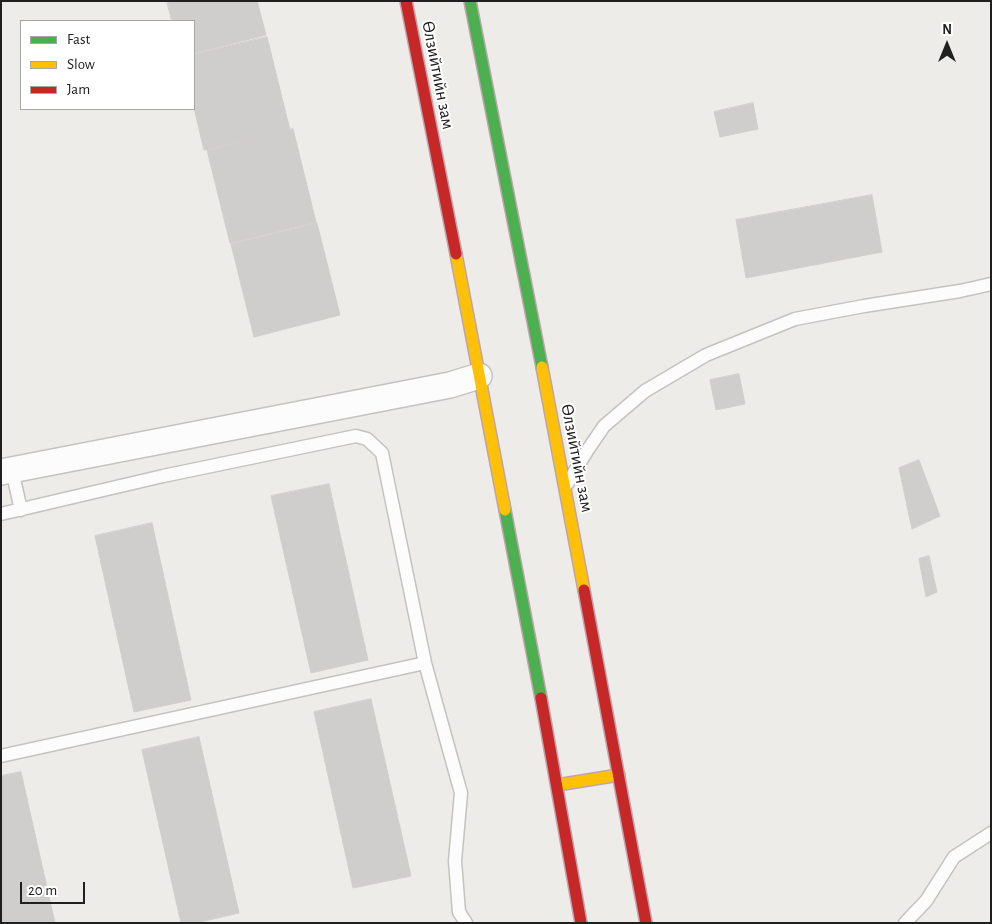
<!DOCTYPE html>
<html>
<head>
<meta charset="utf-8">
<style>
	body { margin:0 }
	#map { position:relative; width:992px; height:924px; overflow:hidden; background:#eeece9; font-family:"Alegreya Sans",sans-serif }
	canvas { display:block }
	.frame { position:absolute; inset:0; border:2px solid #202020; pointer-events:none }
	.legend { position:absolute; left:20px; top:20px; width:175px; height:90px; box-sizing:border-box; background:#fff; border:1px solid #a6a6a6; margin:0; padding:6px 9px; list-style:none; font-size:15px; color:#202020 }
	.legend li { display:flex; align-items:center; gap:10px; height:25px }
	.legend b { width:25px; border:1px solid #a6a6a6 }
	.north { position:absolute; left:922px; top:20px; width:50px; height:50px; -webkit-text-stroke:4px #fff; paint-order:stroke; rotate:0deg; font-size:14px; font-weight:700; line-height:20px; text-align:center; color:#202020 }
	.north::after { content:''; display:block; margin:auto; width:18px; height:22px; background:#202020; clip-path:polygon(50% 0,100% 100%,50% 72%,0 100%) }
	.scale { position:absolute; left:20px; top:882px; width:65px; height:22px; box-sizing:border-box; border:2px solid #202020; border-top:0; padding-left:6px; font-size:15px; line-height:18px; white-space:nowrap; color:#202020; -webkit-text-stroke:4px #fff; paint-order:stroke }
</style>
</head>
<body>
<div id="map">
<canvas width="992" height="924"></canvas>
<div class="frame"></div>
<ul class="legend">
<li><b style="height:6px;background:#4caf50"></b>Fast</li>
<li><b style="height:6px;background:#ffc107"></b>Slow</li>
<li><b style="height:6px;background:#c62828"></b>Jam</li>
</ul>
<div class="north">N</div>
<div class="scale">20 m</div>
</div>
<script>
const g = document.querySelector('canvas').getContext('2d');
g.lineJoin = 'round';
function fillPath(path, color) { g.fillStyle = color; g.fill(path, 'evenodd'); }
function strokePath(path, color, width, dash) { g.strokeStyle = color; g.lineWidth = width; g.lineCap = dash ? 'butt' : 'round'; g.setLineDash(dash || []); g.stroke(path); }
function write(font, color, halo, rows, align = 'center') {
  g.font = font + ' "Alegreya Sans",sans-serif'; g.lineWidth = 4; g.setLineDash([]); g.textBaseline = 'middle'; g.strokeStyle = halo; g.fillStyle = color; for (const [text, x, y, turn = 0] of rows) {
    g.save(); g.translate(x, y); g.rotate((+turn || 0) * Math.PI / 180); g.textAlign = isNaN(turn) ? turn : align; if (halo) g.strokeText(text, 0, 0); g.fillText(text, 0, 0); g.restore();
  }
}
const building = new Path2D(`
	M167,1h90l9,34 -72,18v-32h-22z
	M267,37l23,93 -86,20 -10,-42v-54z
	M753,103l5,26 -38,8 -6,-25z
	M293,129l23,93 -86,21 -23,-93z
	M872,195l10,57 -136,26 -10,-58z
	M317,223l23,92 -86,22 -23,-93z
	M739,374l6,30 -29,6 -6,-30z
	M919,460l21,56 -28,13 -13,-61z
	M329,484l39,176 -57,13 -40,-177z
	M152,523l39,177 -57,12 -39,-176z
	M929,556l8,36 -11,5 -7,-38z
	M371,699l40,177 -58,12 -39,-176z
	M199,737l40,176 -43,10h-15l-39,-173z
	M21,772l34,151h-54v-147z`);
fillPath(building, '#d0cecc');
strokePath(building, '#d1cecb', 1);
const lane = new Path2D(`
	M12,470l9,40
	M567,484l20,-33 17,-25 41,-35 61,-36 89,-36 69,-13 96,-15 31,-7
	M1,514l162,-38 193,-40 11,3 15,14 43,210 36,130 -6,68 4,51 7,11
	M1,756l424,-93
	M905,923l21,-22 28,-44 37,-24`);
const street = new Path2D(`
	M1,472l449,-87 29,-9`);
const fast = new Path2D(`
	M470,1l72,366
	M505,510l36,188`);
const slow = new Path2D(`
	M456,254l49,256
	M542,367l42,223
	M557,785l62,-10`);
const jam = new Path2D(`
	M406,1l50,253
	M584,590l62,333
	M541,698l40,225`);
strokePath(lane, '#c4c3c1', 15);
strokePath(street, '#c4c3c1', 28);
strokePath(fast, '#bfa4ac', 14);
strokePath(slow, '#bfa4ac', 14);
strokePath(jam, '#bfa4ac', 14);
strokePath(lane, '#fcfcfc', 12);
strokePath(street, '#fcfcfc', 25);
strokePath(fast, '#4caf50', 11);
strokePath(slow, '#ffc107', 11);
strokePath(jam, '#c62828', 11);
write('18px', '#202020', '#fff', [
	["Өлзийтийн зам",438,75,79],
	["Өлзийтийн зам",577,458,79]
]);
</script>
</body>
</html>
